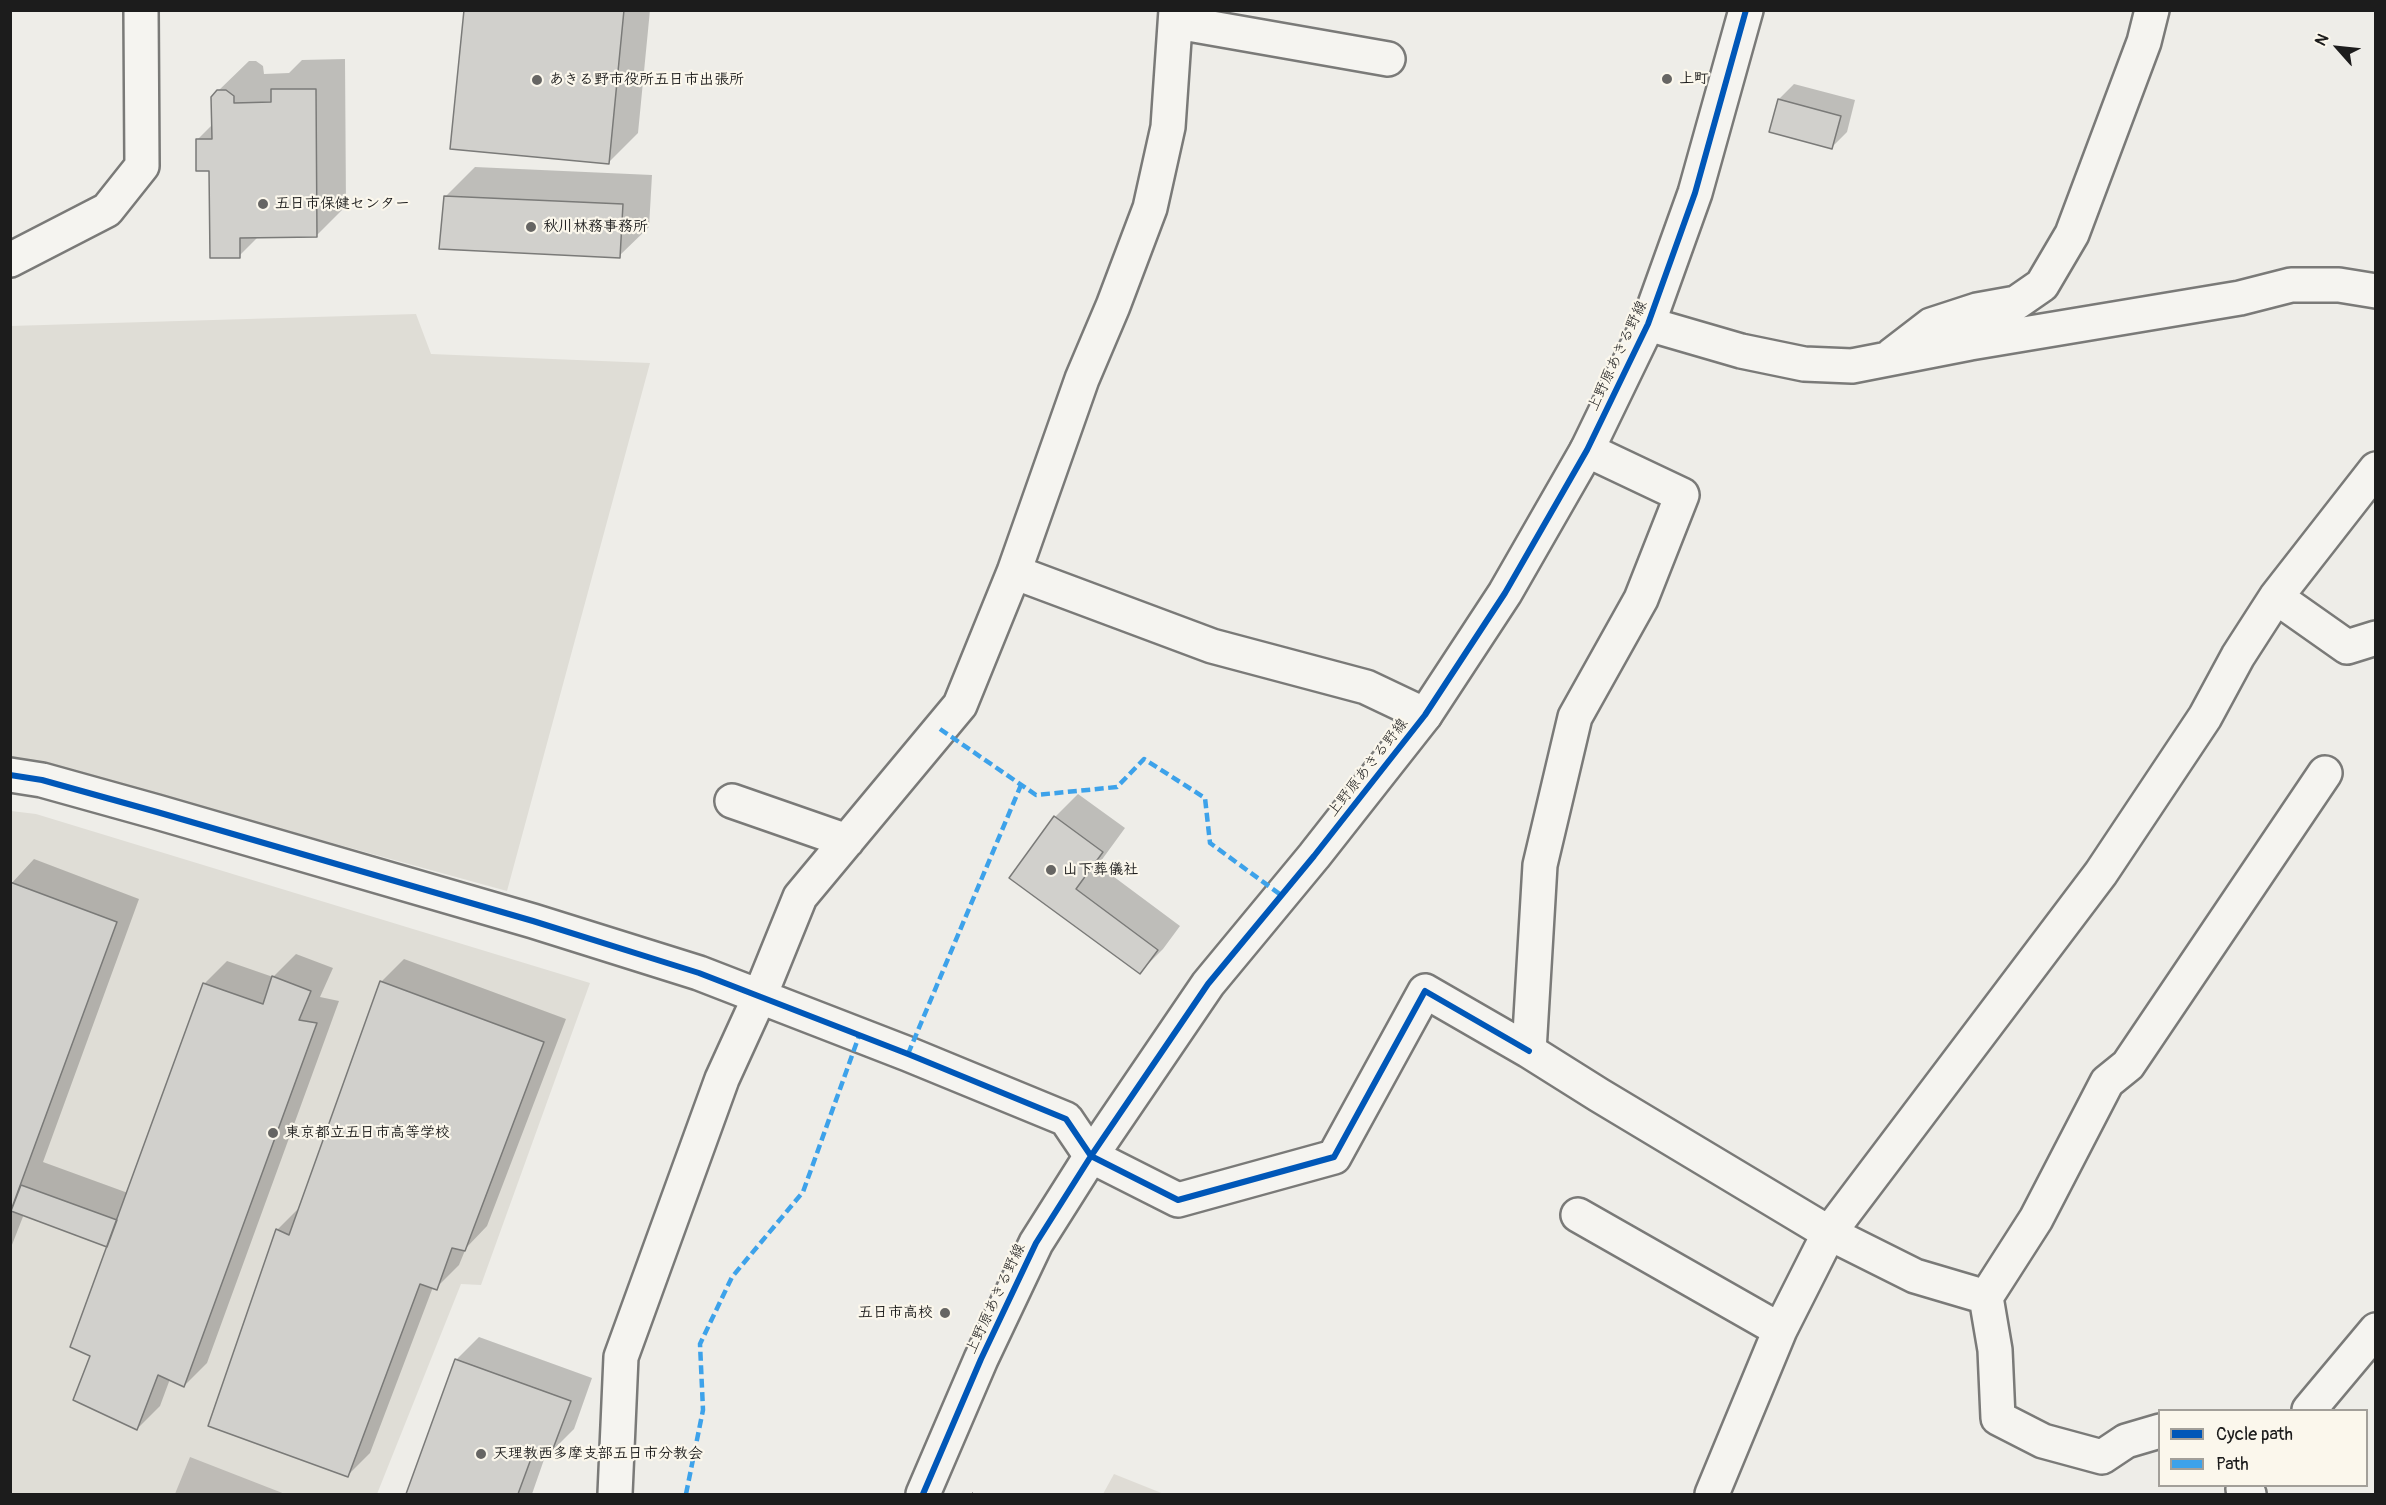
<!DOCTYPE html>
<html>
<head>
<meta charset="utf-8">
<style>
	body { margin:0 }
	#map { position:relative; width:2386px; height:1505px; overflow:hidden; background:#eeede8; font-family:Pangolin,sans-serif }
	canvas { display:block }
	.frame { position:absolute; inset:0; border:12px solid #1c1c1c; pointer-events:none }
	.legend { position:absolute; left:2158px; top:1409px; width:210px; height:78px; box-sizing:border-box; background:#fbf7ec; border:2px solid #a29f99; margin:0; padding:8px 10px; list-style:none; font-size:18px; color:#1c1c1c }
	.legend li { display:flex; align-items:center; gap:12px; height:30px }
	.legend b { width:30px; border:2px solid #a29f99 }
	.north { position:absolute; left:2308px; top:18px; width:60px; height:60px; -webkit-text-stroke:4px #fbf7ec; paint-order:stroke; rotate:297deg; font-size:16px; font-weight:700; line-height:24px; text-align:center; color:#1c1c1c }
	.north::after { content:''; display:block; margin:auto; width:21px; height:27px; background:#1c1c1c; clip-path:polygon(50% 0,100% 100%,50% 72%,0 100%) }
</style>
</head>
<body>
<div id="map">
<canvas width="2386" height="1505"></canvas>
<div class="frame"></div>
<ul class="legend">
<li><b style="height:8px;background:#0057b8"></b>Cycle path</li>
<li><b style="height:8px;background:#3da2ea"></b>Path</li>
</ul>
<div class="north">N</div>
</div>
<script>
const g = document.querySelector('canvas').getContext('2d');
g.lineJoin = 'round';
function fillPath(path, color) { g.fillStyle = color; g.fill(path, 'evenodd'); }
function strokePath(path, color, width, dash) { g.strokeStyle = color; g.lineWidth = width; g.lineCap = dash ? 'butt' : 'round'; g.setLineDash(dash || []); g.stroke(path); }
function write(font, color, halo, rows, align = 'center') {
  g.font = font + ' Pangolin,"Klee One",sans-serif'; g.lineWidth = 4.5; g.setLineDash([]); g.textBaseline = 'middle'; g.strokeStyle = halo; g.fillStyle = color; for (const [text, x, y, turn = 0] of rows) {
    g.save(); g.translate(x, y); g.rotate((+turn || 0) * Math.PI / 180); g.textAlign = isNaN(turn) ? turn : align; if (halo) g.strokeText(text, 0, 0); g.fillText(text, 0, 0); g.restore();
  }
}
fillPath(new Path2D(`
	M416,314l15,40 219,9 -143,528 -462,-127 -34,-4 -1,-434z
	M11,811l25,3 554,169 -109,302 -20,-1 -84,210h-366z`), '#dfddd6');
fillPath(new Path2D(`
	M1114,1474l50,20h-61z`), '#dfdcd5');
fillPath(new Path2D(`
	M190,1457l95,37h-110z`), '#bebbb6');
fillPath(new Path2D(`
	M465,10h185l-12,123 -30,30z
	M345,59l1,147 -30,30h-57l-20,20 -28,-86 -14,-30 16,-16 5,-33 31,-30h7l7,5 1,8 25,-1 13,-13z
	M1794,84l61,16 -8,32 -15,15 -53,-48z
	M475,167l177,8 -3,52 -30,29 -174,-59z
	M1078,794l47,34 -27,37 82,61 -17,23 -23,23 -129,-95 44,-60z
	M34,859l105,40 -96,263 85,31 76,-209 23,-23 46,16 23,-23 37,14 -13,29 19,4 -132,362 -23,23 -14,-7 -10,27 -23,23 -28,-183 -85,-32 -14,36v-365z
	M404,959l162,60 -79,207 -21,22 -7,17 -23,23 -3,-1 -63,166 -23,23 -70,-246 23,-23 81,-225z
	M479,1337l113,41 -18,51 -23,23 -4,-1 -15,43h-125l49,-134z`), '#0003');
const building = new Path2D(`
	M464,10h160l-15,154 -159,-15z
	M271,89h45l1,148 -77,1v20h-30l-1,-87h-13v-32h16l-1,-42 6,-7h9l8,6v7l37,-1z
	M1778,99l63,17 -9,33 -63,-17z
	M444,196l179,8 -3,54 -181,-9z
	M1054,816l49,36 -27,37 82,61 -18,24 -131,-96z
	M10,882l107,40 -107,291z
	M272,976l39,15 -12,29 18,3 -133,364 -26,-12 -21,55 -64,-30 17,-44 -20,-9 133,-364 60,21z
	M380,981l164,61 -79,209 -13,-3 -15,42 -17,-6 -72,193 -140,-51 68,-197 13,6z
	M21,1185l96,35 -10,27 -96,-36z
	M455,1359l116,42 -20,53 -16,-6 -17,46h-112z`);
fillPath(building, '#d1d0cc');
strokePath(building, '#7a7a78', 1.5);
const minor = new Path2D(`
	M1177,22l211,37
	M10,260l97,-50 35,-44 -1,-156
	M1648,324l93,27 63,13 48,2 118,-23 270,-45 51,-13h48l37,6
	M1892,355l39,-30 46,-15 39,-7 26,-18 30,-51 72,-192 8,-32
	M1014,572l198,74 154,41 59,28
	M2276,597l71,50 29,-9
	M10,775l32,5 115,32 376,109 166,52 209,81 158,65 25,37 87,44 156,-43 91,-166 104,60 70,44 230,138 86,43 71,21
	M732,801l115,40
	M1529,1051l11,-186 35,-148 66,-118 41,-104 -95,-45
	M1578,1215l202,115
	M2309,1410l67,-80
	M2160,1431l-34,10 -24,16 -59,-16 -45,-23 -3,-68 -9,-53 50,-78 71,-137 21,-17 197,-292
	M2246,1486l-3,3 6,5
	M615,1494l6,-137 101,-278 37,-81 41,-101 160,-192 54,-133 68,-193 31,-73 37,-98 18,-81 8,-117
	M1712,1494l68,-164 49,-97 272,-360 104,-156 33,-61 38,-59 100,-128`);
const major = new Path2D(`
	M923,1494l58,-135 55,-116 55,-87 117,-172 106,-128 111,-141 80,-122 82,-143 61,-126 47,-131 51,-183`);
strokePath(minor, '#7a7a78', 38);
strokePath(major, '#7a7a78', 38);
strokePath(new Path2D(`
	M972,1494h1`), '#abaaa7', 4, [1.5, 4.5]);
strokePath(minor, '#f5f4f0', 33);
strokePath(major, '#f5f4f0', 33);
strokePath(new Path2D(`
	M940,729l96,66 81,-8 27,-28 61,39 5,45 71,52
	M908,1054l113,-269
	M686,1494l17,-84 -3,-66 32,-67 71,-85 56,-156`), '#3da2ea', 4.5, [9, 4.5]);
strokePath(new Path2D(`
	M10,775l32,5 115,32 376,109 166,52 209,81 158,65 25,37 87,44 156,-43 91,-166 104,60
	M923,1494l58,-135 55,-116 55,-87 117,-172 106,-128 111,-141 80,-122 82,-143 61,-126 47,-131 51,-183`), '#0057b8', 6);
for (const [x, y, r, color] of [
	[1667,79,6,"#666563"],
	[537,80,6,"#666563"],
	[263,204,6,"#666563"],
	[531,227,6,"#666563"],
	[1051,870,6,"#666563"],
	[273,1133,6,"#666563"],
	[945,1313,6,"#666563"],
	[481,1454,6,"#666563"]
]) { const dot = new Path2D(); dot.arc(x, y, r, 0, 2 * Math.PI); g.fillStyle = color; g.fill(dot); strokePath(dot, '#fbf7ec', 2); }
write('bold 15px', '#1c1c1c', '#fbf7ec', [
	["上町",1679,79],
	["あきる野市役所五日市出張所",549,80],
	["五日市保健センター",275,204],
	["秋川林務事務所",543,227],
	["山下葬儀社",1063,870],
	["東京都立五日市高等学校",285,1133],
	["五日市高校",933,1313,"right"],
	["天理教西多摩支部五日市分教会",493,1454]
], 'left');
write('15px', '#1c1c1c', '#fbf7ec', [
	["上野原あきる野線",1618,356,-65],
	["上野原あきる野線",1368,768,-52],
	["上野原あきる野線",996,1299,-65]
]);
</script>
</body>
</html>
